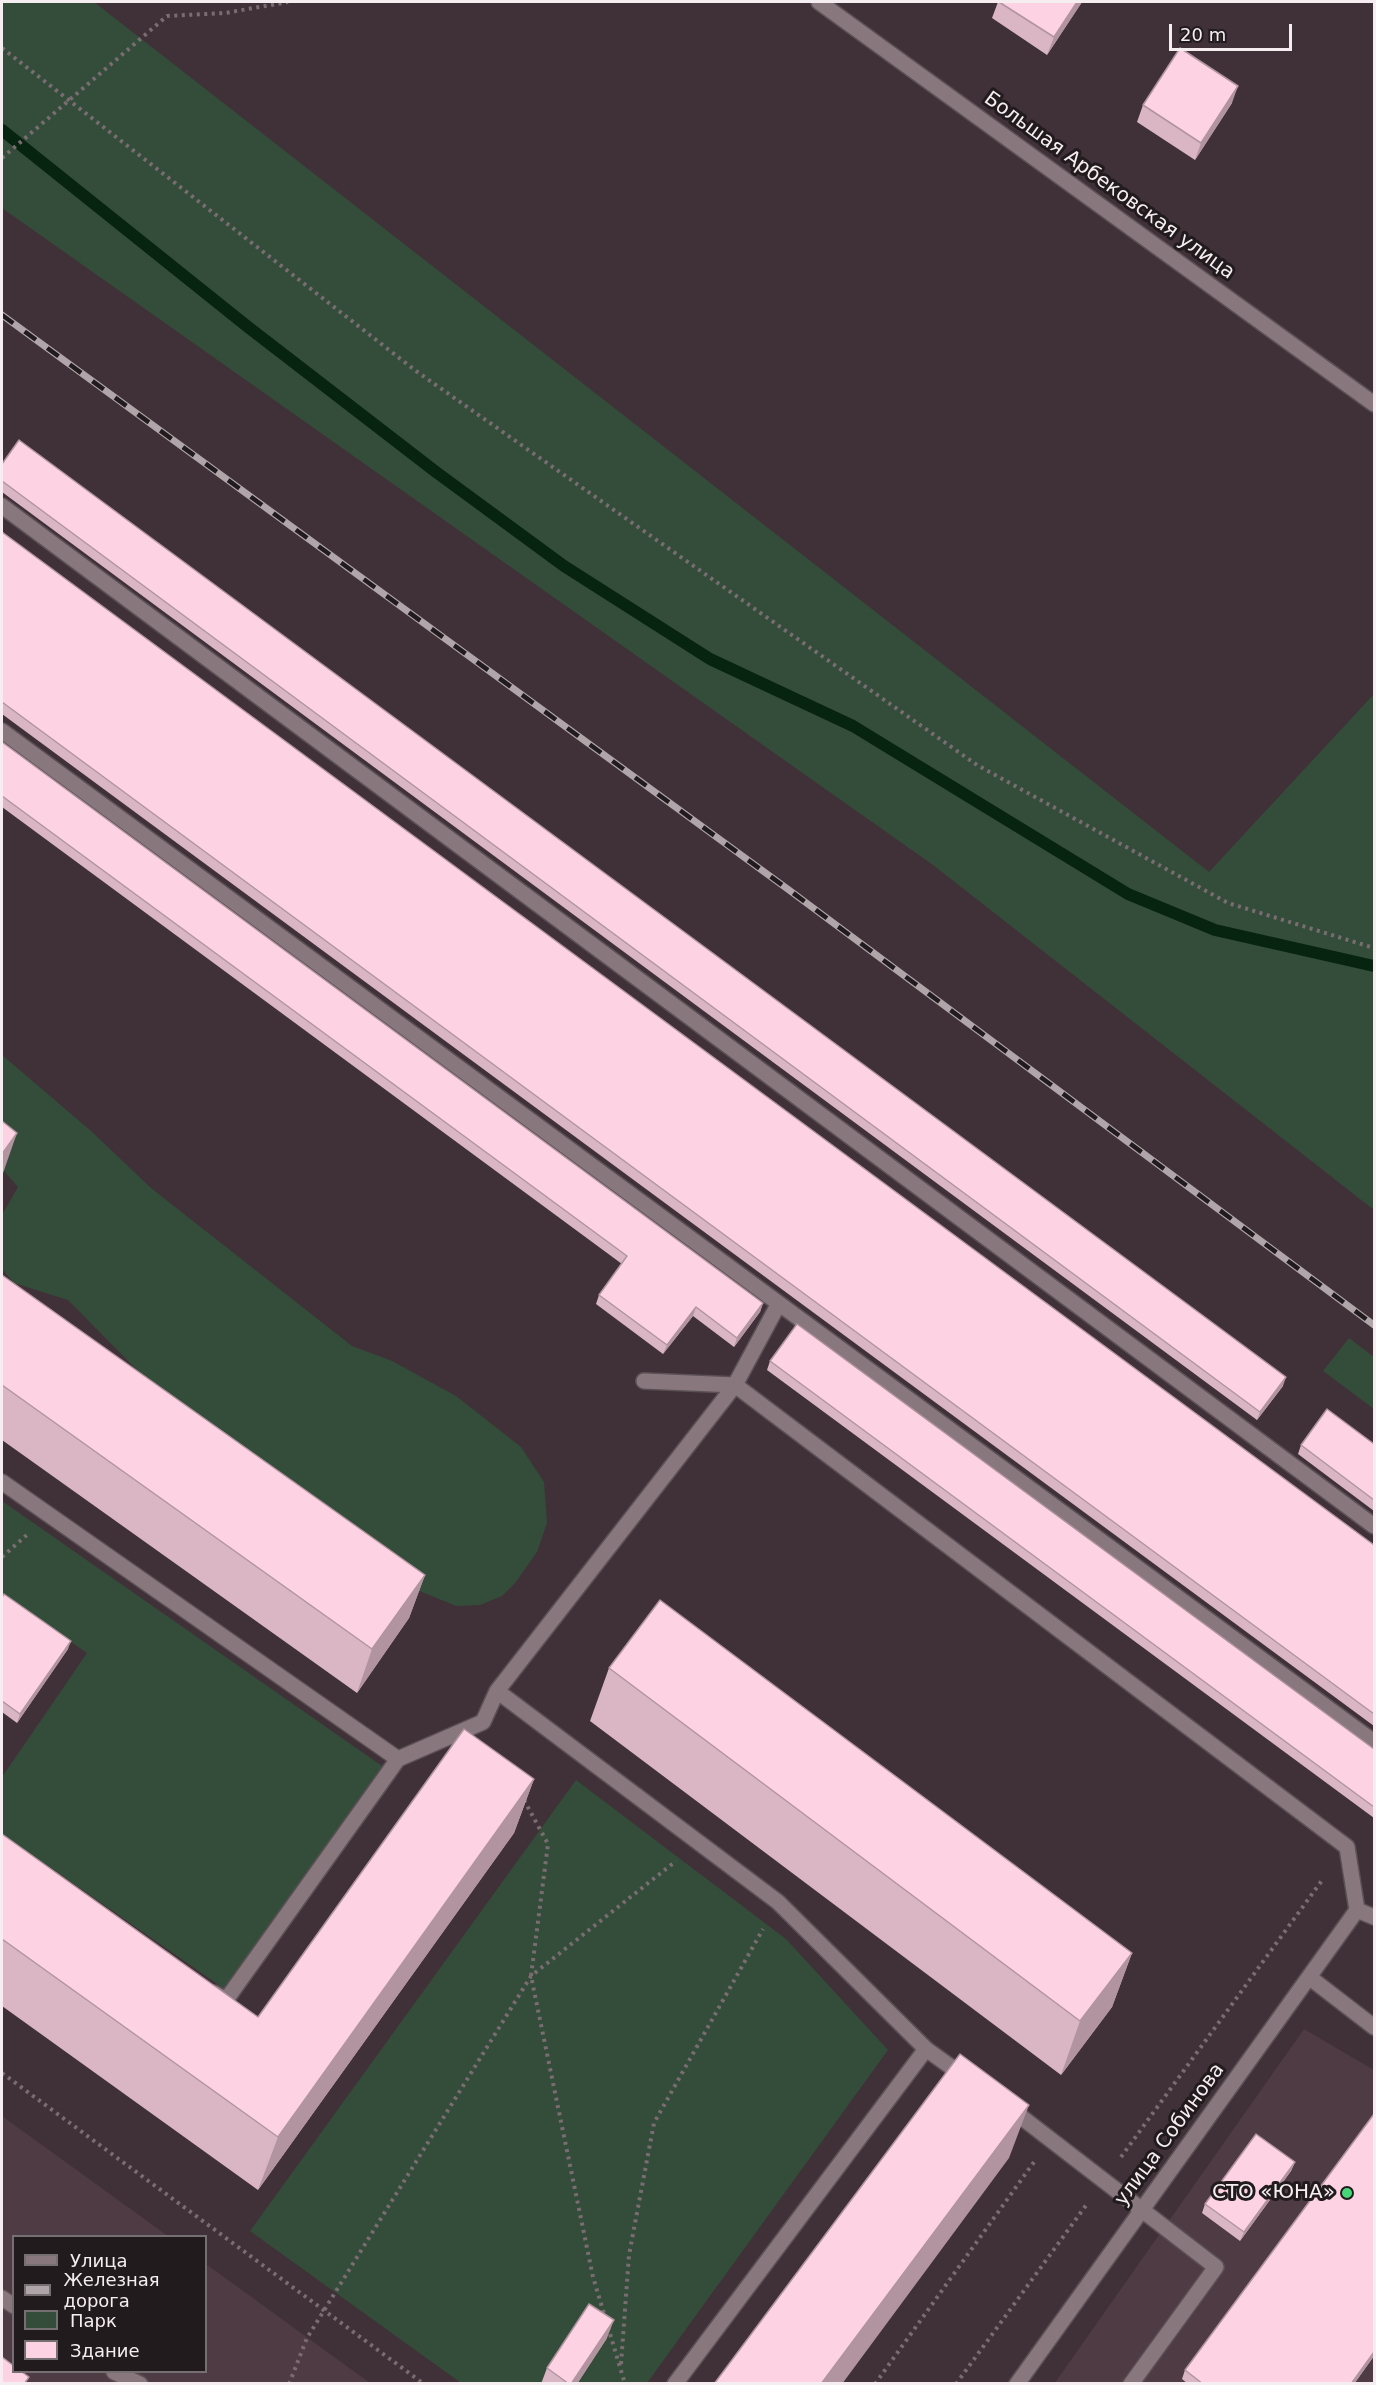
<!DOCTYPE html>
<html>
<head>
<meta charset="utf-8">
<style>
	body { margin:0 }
	#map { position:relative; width:1376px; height:2385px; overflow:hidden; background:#3f3137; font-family:"DejaVu Sans",sans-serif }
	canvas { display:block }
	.frame { position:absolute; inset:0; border:3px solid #f6edf0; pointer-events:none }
	.legend { position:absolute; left:12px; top:2235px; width:195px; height:138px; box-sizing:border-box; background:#211b1e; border:2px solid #766f72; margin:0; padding:8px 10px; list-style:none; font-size:18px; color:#f6edf0 }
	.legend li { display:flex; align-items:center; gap:12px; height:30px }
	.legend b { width:30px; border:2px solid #766f72 }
	.scale { position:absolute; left:1169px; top:24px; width:123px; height:27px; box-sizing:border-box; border:3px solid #f6edf0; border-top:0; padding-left:8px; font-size:18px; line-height:21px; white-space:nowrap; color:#f6edf0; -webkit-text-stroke:4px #211b1e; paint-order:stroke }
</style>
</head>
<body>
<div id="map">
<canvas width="1376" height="2385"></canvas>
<div class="frame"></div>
<ul class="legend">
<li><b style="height:8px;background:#88787e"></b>Улица</li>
<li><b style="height:8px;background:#b0a5a9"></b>Железная дорога</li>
<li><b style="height:16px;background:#344d3a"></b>Парк</li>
<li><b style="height:16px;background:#fdd3e3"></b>Здание</li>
</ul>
<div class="scale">20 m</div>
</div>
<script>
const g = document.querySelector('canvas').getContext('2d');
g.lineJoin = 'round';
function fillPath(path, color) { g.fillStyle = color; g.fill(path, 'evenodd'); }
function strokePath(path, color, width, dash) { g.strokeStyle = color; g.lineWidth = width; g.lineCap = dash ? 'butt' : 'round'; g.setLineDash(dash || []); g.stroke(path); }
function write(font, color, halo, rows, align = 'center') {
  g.font = font + ' "DejaVu Sans",sans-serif'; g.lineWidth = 6; g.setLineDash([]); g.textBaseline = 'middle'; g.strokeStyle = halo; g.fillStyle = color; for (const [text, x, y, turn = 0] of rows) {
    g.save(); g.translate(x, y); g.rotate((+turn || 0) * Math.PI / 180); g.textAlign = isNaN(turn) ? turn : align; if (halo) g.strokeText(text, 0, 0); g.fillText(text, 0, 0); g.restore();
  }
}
fillPath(new Path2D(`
	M1304,2029l70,41v313l-320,1z
	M2,2116l166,120h-154v136h192v-108l164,119h-368z`), '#4e3b43');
fillPath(new Path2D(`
	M2,2h92l1115,870 165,-178v516l-441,-345 -931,-657z
	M2,1055l89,76 60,57 201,158 40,15 64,35 65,51 23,35 3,41 -10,29 -22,31 -13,13 -22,9 -24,1 -39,-16 -282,-222 -67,-68 -54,-17 -12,-14v-54l16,-28 -16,-18z
	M1349,1338l25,19v52l-51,-38z
	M2,1501l380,265 -156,224 -224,-156v-57l85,-124 -85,-59z
	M576,1780l210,159 102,111 -241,333h-186l-211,-152z`), '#344d3a');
strokePath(new Path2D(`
	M2,130l246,197 188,145 128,94 146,93 143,67 275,168 87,36 159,36`), '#072410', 12);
const minor = new Path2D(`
	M819,2l555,402
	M2,506l1372,1020
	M2,731l1372,1011
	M644,1381l91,4 612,462 10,63
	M2,1482l396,277
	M497,1691l238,-306 43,-80
	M1357,1910l17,7
	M1309,1977l65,50
	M214,1993l12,7 172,-241 85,-37 14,-31 281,211 148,147 39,28
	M1007,2106l209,161 -85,117
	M2,2298l12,8
	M114,2372l26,12
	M675,2384l251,-335
	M1017,2384l340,-474`);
strokePath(minor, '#5b5055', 18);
strokePath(new Path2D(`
	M2,48l414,323 561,394 251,138 146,45
	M2,158l165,-142 58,-3 63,-11
	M2,1557l26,-23
	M524,1800l24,44 -17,132 62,301 12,40
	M2,2073l422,311
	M1121,2157l202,-278
	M608,2327l17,57
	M621,2364l8,-109 25,-132 109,-194
	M289,2384l18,-46 224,-362 145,-115
	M875,2384l159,-222
	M956,2384l131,-180`), '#7a6d72', 4, [3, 4.5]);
strokePath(minor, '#88787e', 15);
const rail = new Path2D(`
	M2,315l787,575 585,435`);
strokePath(rail, '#b0a5a9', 7);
strokePath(rail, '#211b1e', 4.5, [14]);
fillPath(new Path2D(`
	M998,2h84l-35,53 -55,-37z
	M1232,103l-37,57 -58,-38 6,-17z
	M2,464l1281,922 -26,34 -1255,-928z
	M2,532l1372,1013v181l-1372,-1012z
	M2,742l761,561 -3,9 -26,35 -41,-31 -30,38 -67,-50 3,-9 23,-31 -620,-457z
	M2,1275l423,300 -16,43 -52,75 -355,-253z
	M770,1361l604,388v69l-607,-448z
	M1374,1444v67l-76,-57 3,-9z
	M2,1597l66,52 -51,74 -15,-11z
	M609,1668l523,285 -20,54 -51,68 -471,-354z
	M534,1779l-20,54 -256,357 -256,-184v-172l256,183z
	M1295,2162l-4,9 -51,70 -38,-28 3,-9z
	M607,2338l-30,46h-36l6,-16z
	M1374,2356l-20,28h-166l-6,-5 3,-9z`), '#dab5c3');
fillPath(new Path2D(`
	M1077,2h5l-35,53 7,-18z
	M1238,86l-6,17 -37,57 6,-17z
	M17,1133l-15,43v-22z
	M763,1303l-3,9 -26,35 3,-9z
	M696,1307l-3,9 -30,38 4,-9z
	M1286,1377l-3,9 -26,34 3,-8z
	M425,1575l-16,43 -52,75 15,-44z
	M71,1641l-3,8 -51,74 3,-9z
	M534,1779l-20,54 -256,357 20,-53z
	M1132,1953l-20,54 -51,68 19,-54z
	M1029,2105l-20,53 -167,226h-21z
	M1295,2162l-4,9 -51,70 4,-9z
	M614,2320l-7,18 -30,46h-6z
	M1374,2352v4l-20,28h-3z`), '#b1949f');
const building = new Path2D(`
	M999,2h78l-23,35z
	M1180,48l58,38 -37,57 -58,-38z
	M19,440l1267,937 -26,35 -1258,-931v-17z
	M2,532l1372,1013v169l-1372,-1012z
	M2,742l761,561 -26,35 -41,-31 -29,38 -68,-50 28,-39 -625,-460z
	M2,1121l15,12 -15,21z
	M2,1275l423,300 -53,74 -370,-264z
	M797,1324l577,425v58l-604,-446z
	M1327,1409l47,35v56l-73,-55z
	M4,1594l67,47 -51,73 -18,-13v-104z
	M660,1600l472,353 -52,68 -471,-353z
	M464,1729l70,50 -256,358 -276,-198v-105l256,183z
	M960,2054l69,51 -208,279h-107z
	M1374,2114v238l-23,32h-148l-18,-14z
	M1256,2134l39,28 -51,70 -39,-28z
	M589,2304l25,16 -43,64h-2l-22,-16z
	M2,2357l12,9v6h8l7,5 -5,7h-22z`);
fillPath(building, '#fdd3e3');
strokePath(building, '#b1949f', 1.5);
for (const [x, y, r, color] of [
	[1347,2193,6,"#46d779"]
]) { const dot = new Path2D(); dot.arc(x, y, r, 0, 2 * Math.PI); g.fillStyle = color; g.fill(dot); strokePath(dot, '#211b1e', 2); }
write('20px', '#f6edf0', '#211b1e', [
	["Большая Арбековская улица",1109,186,36],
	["улица Собинова",1170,2135,-54]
]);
write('20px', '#f6edf0', '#211b1e', [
	["СТО «ЮНА»",1335,2193]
], 'right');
</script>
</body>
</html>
